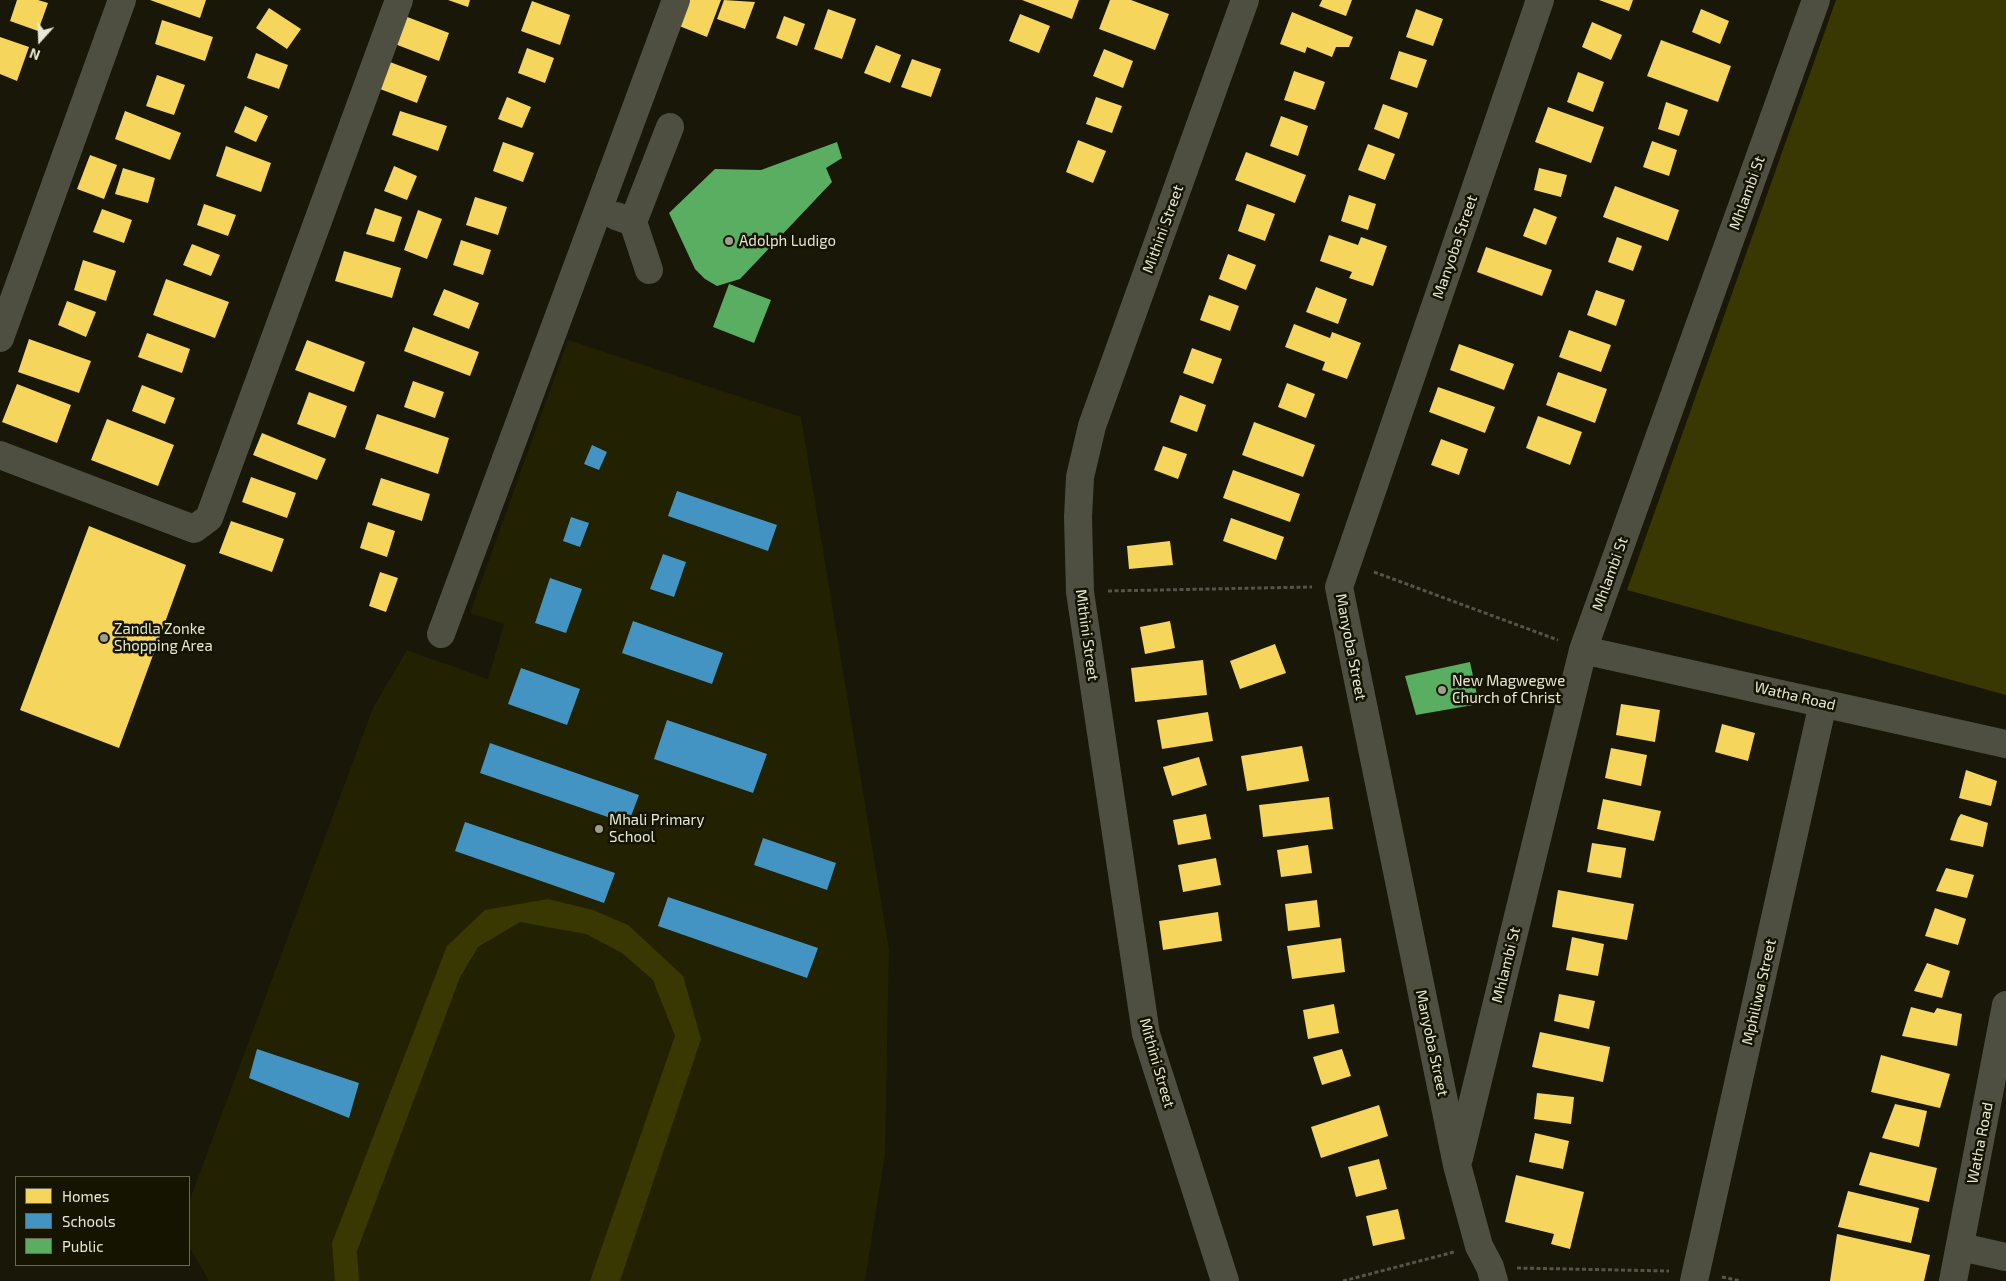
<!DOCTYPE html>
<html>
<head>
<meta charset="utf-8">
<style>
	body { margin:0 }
	#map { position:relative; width:2006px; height:1281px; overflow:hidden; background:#181708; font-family:"Exo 2",sans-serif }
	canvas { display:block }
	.legend { position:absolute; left:15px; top:1176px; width:175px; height:90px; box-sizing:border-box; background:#151400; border:1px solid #696856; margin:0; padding:6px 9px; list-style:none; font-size:15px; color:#e6e7d6 }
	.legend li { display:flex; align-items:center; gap:10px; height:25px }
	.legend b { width:25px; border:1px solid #696856 }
	.north { position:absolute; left:15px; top:15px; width:50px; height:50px; -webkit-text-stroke:4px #151400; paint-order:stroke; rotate:200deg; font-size:14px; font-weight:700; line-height:20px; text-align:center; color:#e6e7d6 }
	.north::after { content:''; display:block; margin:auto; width:18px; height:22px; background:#e6e7d6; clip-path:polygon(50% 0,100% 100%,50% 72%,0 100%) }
</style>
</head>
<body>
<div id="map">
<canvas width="2006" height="1281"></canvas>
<ul class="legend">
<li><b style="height:14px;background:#f6d55c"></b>Homes</li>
<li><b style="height:14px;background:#4393c3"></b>Schools</li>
<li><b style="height:14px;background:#5aae61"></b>Public</li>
</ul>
<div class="north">N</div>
</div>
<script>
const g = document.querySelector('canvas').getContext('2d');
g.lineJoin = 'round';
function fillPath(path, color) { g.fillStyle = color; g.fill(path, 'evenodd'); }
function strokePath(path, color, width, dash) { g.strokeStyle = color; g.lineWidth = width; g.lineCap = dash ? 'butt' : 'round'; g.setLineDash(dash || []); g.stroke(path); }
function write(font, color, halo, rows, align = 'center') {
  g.font = font + ' "Exo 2",sans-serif'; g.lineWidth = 5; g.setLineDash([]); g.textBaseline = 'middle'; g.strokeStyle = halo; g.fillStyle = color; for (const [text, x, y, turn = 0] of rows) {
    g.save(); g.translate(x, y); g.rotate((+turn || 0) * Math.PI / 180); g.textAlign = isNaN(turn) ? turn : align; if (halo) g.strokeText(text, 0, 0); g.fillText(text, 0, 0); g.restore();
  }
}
fillPath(new Path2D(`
	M568,340l233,77 88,532 -4,205 -20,127h-656l-20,-35v-44l184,-494 34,-58 81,29 16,-55 -34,-11z`), '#222101');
fillPath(new Path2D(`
	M1836,0h170v695l-379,-105z
	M548,899l45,11 35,15 55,51 18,63 -81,242h-30l85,-245 -22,-56 -31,-27 -36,-19 -66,-12 -42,25 -18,30 -103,274 2,30h-24l-3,-38 115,-297 38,-36z`), '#3a3802');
fillPath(new Path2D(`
	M17,0h21l10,3 -10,28 -28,-10z
	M150,0h56l-6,18z
	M448,0h22l-2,7z
	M678,0h43l-14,37 -38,-15z
	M724,0l31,2 -10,27 -28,-10z
	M1022,0h57l-7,19z
	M1110,0h21l38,14 -14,36 -56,-21z
	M1322,0h30l-6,16 -27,-10z
	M1599,0h34l-4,11z
	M532,1l38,14 -10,30 -39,-14z
	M269,8l32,21 -14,20 -31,-21z
	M828,9l28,10 -14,40 -28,-10z
	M1416,9l27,10 -10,27 -27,-9z
	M1701,9l28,12 -9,23 -28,-12z
	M1292,12l61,25 -4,10h-13l-4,10 -25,-10 -2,6 -25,-9z
	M397,13l52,20 -10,28 -52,-20z
	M1020,14l30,12 -11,27 -30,-12z
	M784,16l21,8 -8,22 -21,-8z
	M162,20l51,17 -8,24 -50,-17z
	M1592,22l30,13 -11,25 -29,-13z
	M0,37l29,10 -12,34 -17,-7z
	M1661,40l70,26 -13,36 -71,-26z
	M876,45l25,10 -11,28 -26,-10z
	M527,48l27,10 -9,25 -27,-10z
	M1104,49l29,12 -10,27 -30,-12z
	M1399,51l28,9 -10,28 -27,-9z
	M256,53l32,12 -9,24 -32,-11z
	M382,59l45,17 -10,27 -45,-17z
	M912,59l29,10 -10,28 -30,-10z
	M1294,71l31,11 -10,28 -31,-10z
	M1578,72l26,10 -11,30 -26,-10z
	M157,75l28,10 -11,30 -28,-9z
	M507,97l24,10 -9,21 -24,-9z
	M1096,97l26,9 -10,27 -26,-9z
	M1666,102l22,8 -9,26 -21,-7z
	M1383,104l25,9 -9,26 -25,-10z
	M245,106l23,10 -12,26 -22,-10z
	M1548,107l56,20 -13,36 -56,-21z
	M125,111l56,22 -11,27 -55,-21z
	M400,111l47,15 -9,25 -46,-16z
	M1281,116l27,10 -10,30 -28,-10z
	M1078,140l28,11 -13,32 -27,-11z
	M1652,141l25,9 -8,26 -26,-9z
	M503,142l31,11 -11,29 -30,-11z
	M1368,144l27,10 -10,26 -27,-10z
	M226,146l45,17 -10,29 -45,-16z
	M1246,152l60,23 -11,28 -60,-23z
	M90,155l27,10 -13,34 -27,-10z
	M394,166l23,10 -10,24 -23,-9z
	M123,168l32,10 -7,25 -33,-9z
	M1539,168l28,7 -6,22 -27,-7z
	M1615,186l64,24 -11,31 -65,-24z
	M1349,195l27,9 -8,26 -27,-9z
	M475,197l32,10 -9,28 -32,-10z
	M204,204l32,11 -8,21 -31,-11z
	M1247,204l28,10 -10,27 -27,-10z
	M375,208l27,9 -8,25 -28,-8z
	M1534,208l23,9 -11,28 -23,-9z
	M102,209l30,11 -8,23 -31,-11z
	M418,210l24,9 -15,40 -23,-9z
	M1329,235l29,10 3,-8 26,9 -14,40 -24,-8 3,-6 -32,-11z
	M1617,237l25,9 -9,25 -25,-9z
	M461,240l30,10 -8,25 -30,-10z
	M192,244l28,11 -9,21 -28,-11z
	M1486,247l66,23 -10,26 -65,-24z
	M344,251l57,17 -9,30 -57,-17z
	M1228,254l28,11 -10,25 -27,-11z
	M83,260l33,11 -10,30 -32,-11z
	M166,279l63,23 -14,36 -62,-23z
	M1316,287l31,12 -9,25 -32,-12z
	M444,289l35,14 -10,26 -36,-14z
	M1596,290l29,10 -9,26 -29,-11z
	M1209,295l30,11 -9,25 -30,-11z
	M67,301l29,11 -10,25 -28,-12z
	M1294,324l36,14 2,-6 29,11 -14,36 -25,-9 3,-8 -40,-15z
	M413,327l66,25 -9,24 -66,-25z
	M1569,330l42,15 -10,27 -42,-15z
	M147,333l43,16 -8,24 -44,-16z
	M29,339l62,22 -12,32 -61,-21z
	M307,340l58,22 -11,30 -59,-22z
	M1459,344l55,20 -10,26 -54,-20z
	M1192,348l30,11 -9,25 -30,-11z
	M1558,372l49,17 -12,34 -49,-18z
	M413,381l31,11 -9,26 -31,-11z
	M1287,383l28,11 -9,24 -28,-11z
	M17,384l54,21 -14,38 -55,-21z
	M142,385l33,13 -10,26 -33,-13z
	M1438,387l57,20 -10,26 -56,-21z
	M309,392l38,14 -12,32 -38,-14z
	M1180,395l26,10 -9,27 -27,-10z
	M377,414l72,24 -11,36 -73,-25z
	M1538,416l44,16 -12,33 -44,-17z
	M107,419l67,26 -16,41 -67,-26z
	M1254,422l61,23 -12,32 -61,-22z
	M262,433l64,26 -9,21 -64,-25z
	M1441,439l27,10 -9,26 -28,-10z
	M1163,446l24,8 -9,25 -24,-9z
	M1233,470l67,24 -10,28 -67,-24z
	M251,477l45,16 -9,25 -45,-16z
	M381,478l49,16 -8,27 -50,-16z
	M1231,518l53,19 -8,23 -53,-19z
	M231,521l53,18 -12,33 -53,-19z
	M368,522l27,9 -8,26 -27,-9z
	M89,526l97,39 -67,183 -99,-38z
	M1170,541l3,24 -44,4 -2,-23z
	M380,572l18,6 -12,34 -17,-6z
	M1170,621l5,27 -30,6 -5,-27z
	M1275,644l11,29 -46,16 -10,-28z
	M1203,660l4,35 -72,7 -4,-34z
	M1621,704l39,6 -5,32 -39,-7z
	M1208,712l5,29 -51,8 -5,-29z
	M1722,724l33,9 -7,28 -33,-9z
	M1302,746l7,35 -62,10 -6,-35z
	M1611,748l36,7 -6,31 -36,-8z
	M1199,757l8,28 -35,11 -9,-29z
	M1966,770l31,11 -6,25 -32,-8z
	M1329,797l4,32 -70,8 -4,-32z
	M1603,799l58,12 -7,30 -57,-12z
	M1206,814l5,25 -33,6 -5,-25z
	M1961,814l27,9 -5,24 -33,-7 8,-22z
	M1592,843l34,5 -5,30 -34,-6z
	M1308,845l4,28 -31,4 -4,-27z
	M1216,858l5,27 -38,7 -5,-27z
	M1946,868l28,7 -7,23 -31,-7z
	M1558,890l76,14 -7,36 -75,-13z
	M1317,900l3,27 -32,4 -3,-27z
	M1935,908l31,11 -8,26 -33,-9z
	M1218,912l4,29 -59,9 -4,-29z
	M1572,937l32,7 -6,32 -32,-6z
	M1341,938l4,34 -53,7 -5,-33z
	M1927,963l23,8 -8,27 -28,-7z
	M1559,994l36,7 -6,28 -35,-8z
	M1334,1004l5,29 -31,6 -5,-29z
	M1911,1007l23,6 3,-5 25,6 -5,32 -55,-10z
	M1540,1032l70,15 -7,35 -71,-15z
	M1342,1049l9,27 -29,9 -9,-28z
	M1881,1055l69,19 -10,34 -69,-16z
	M1537,1093l37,4 -3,27 -37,-5z
	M1895,1104l32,7 -8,36 -37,-9z
	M1379,1105l9,31 -67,22 -10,-31z
	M1535,1133l34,8 -6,28 -34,-7z
	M1870,1152l67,16 -8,34 -70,-17z
	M1379,1159l8,30 -31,8 -8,-30z
	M1516,1175l68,17 -14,57 -19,-5 3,-10 -49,-12z
	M1848,1191l71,17 -8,35 -73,-16z
	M1398,1209l7,30 -32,7 -7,-30z
	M1837,1234l93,21 -6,26h-94z`), '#f6d55c');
fillPath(new Path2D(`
	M592,445l15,7 -8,18 -15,-6z
	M677,491l100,34 -9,26 -100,-35z
	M571,517l18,6 -9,24 -17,-6z
	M663,554l23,8 -12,35 -24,-8z
	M550,578l32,11 -16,44 -31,-10z
	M633,621l90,32 -11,31 -90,-31z
	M521,668l59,21 -13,36 -59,-21z
	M667,720l100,34 -14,39 -99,-34z
	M490,743l149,52 -11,29 -148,-51z
	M465,822l150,51 -11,30 -149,-52z
	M763,838l73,25 -9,27 -73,-25z
	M668,897l150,51 -11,30 -149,-52z
	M257,1049l102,34 -10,35 -100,-40z`), '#4393c3');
fillPath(new Path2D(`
	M837,142l5,16 -16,10 6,14 -92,97 -23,7 -12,-7 -10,-10 -26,-56 46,-44 46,1z
	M729,284l42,16 -17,43 -41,-16z
	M1470,662l9,42 -63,11 -11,-39z`), '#5aae61');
strokePath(new Path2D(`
	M1374,572l184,68
	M1108,591l204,-4
	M1517,1268l152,3
	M1722,1277l19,4
	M1343,1281l111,-29`), '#545449', 3, [4, 2.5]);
strokePath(new Path2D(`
	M616,216l17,6 16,48
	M633,222l37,-95
	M0,338l122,-338
	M0,455l194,74 15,-11 190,-518
	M441,634l235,-634
	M1583,650l423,94
	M1459,1158l124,-508 233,-650
	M1961,1247l45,10
	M1225,1281l-79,-247 -66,-442 -2,-75 2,-40 12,-51 153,-426
	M1494,1281l-4,-14 -11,-21 -22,-81 -118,-578 201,-587
	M1694,1281l129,-578
	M1953,1281l53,-276`), '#4f4f41', 28);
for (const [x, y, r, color] of [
	[729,241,5,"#9e9e8e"],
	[104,638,5,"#9e9e8e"],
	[1442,690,5,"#9e9e8e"],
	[599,829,5,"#9e9e8e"]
]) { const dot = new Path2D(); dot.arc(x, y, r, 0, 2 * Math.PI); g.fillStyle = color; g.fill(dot); strokePath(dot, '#151400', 2); }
write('15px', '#e6e7d6', '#151400', [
	["Mhlambi St",1747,193,-70],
	["Mithini Street",1163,229,-70],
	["Manyoba Street",1455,247,-71],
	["Mhlambi St",1610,574,-70],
	["Mithini Street",1087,635,82],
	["Manyoba Street",1351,647,79],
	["Watha Road",1795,696,13],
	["Mhlambi St",1506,965,-76],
	["Mphiliwa Street",1759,992,-77],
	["Manyoba Street",1432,1043,78],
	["Mithini Street",1157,1063,74],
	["Watha Road",1980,1143,-79]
]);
write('15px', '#e6e7d6', '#151400', [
	["Adolph Ludigo",739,241],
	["Zandla Zonke",114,629],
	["Shopping Area",114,646],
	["New Magwegwe",1452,681],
	["Church of Christ",1452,698],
	["Mhali Primary",609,820],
	["School",609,837]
], 'left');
</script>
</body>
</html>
